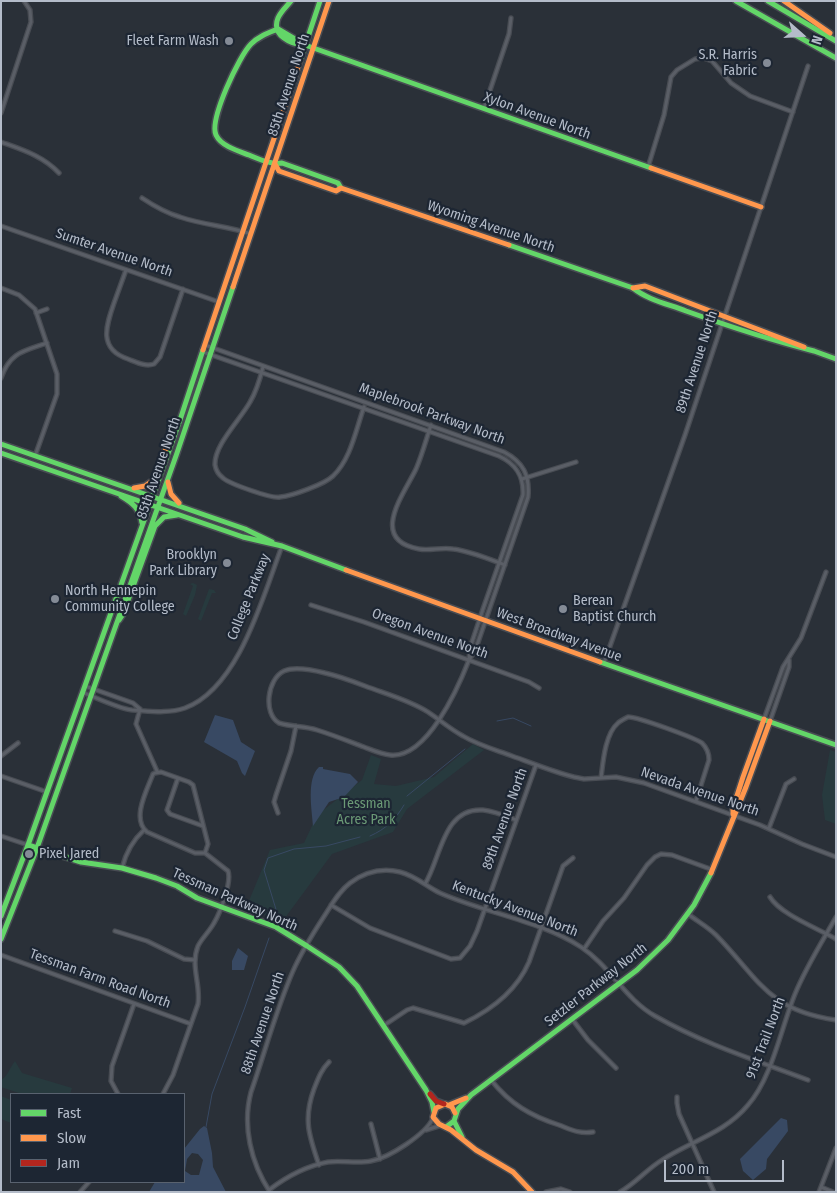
<!DOCTYPE html>
<html>
<head>
<meta charset="utf-8">
<style>
	body { margin:0 }
	#map { position:relative; width:837px; height:1193px; overflow:hidden; background:#2a3038; font-family:"Fira Sans Condensed",sans-serif }
	canvas { display:block }
	.frame { position:absolute; inset:0; border:2px solid #b4bcc9; pointer-events:none }
	.legend { position:absolute; left:10px; top:1093px; width:175px; height:90px; box-sizing:border-box; background:#1d2633; border:1px solid #59626f; margin:0; padding:6px 9px; list-style:none; font-size:15px; color:#b4bcc9 }
	.legend li { display:flex; align-items:center; gap:10px; height:25px }
	.legend b { width:25px; border:1px solid #59626f }
	.north { position:absolute; left:777px; top:10px; width:50px; height:50px; -webkit-text-stroke:4px #1d2633; paint-order:stroke; rotate:109deg; font-size:14px; font-weight:700; line-height:20px; text-align:center; color:#b4bcc9 }
	.north::after { content:''; display:block; margin:auto; width:18px; height:22px; background:#b4bcc9; clip-path:polygon(50% 0,100% 100%,50% 72%,0 100%) }
	.scale { position:absolute; left:664px; top:1160px; width:120px; height:22px; box-sizing:border-box; border:2px solid #b4bcc9; border-top:0; padding-left:6px; font-size:15px; line-height:18px; white-space:nowrap; color:#b4bcc9; -webkit-text-stroke:4px #1d2633; paint-order:stroke }
</style>
</head>
<body>
<div id="map">
<canvas width="837" height="1193"></canvas>
<div class="frame"></div>
<ul class="legend">
<li><b style="height:6px;background:#63d668"></b>Fast</li>
<li><b style="height:6px;background:#ff974d"></b>Slow</li>
<li><b style="height:6px;background:#b3261e"></b>Jam</li>
</ul>
<div class="north">N</div>
<div class="scale">200 m</div>
</div>
<script>
const g = document.querySelector('canvas').getContext('2d');
g.lineJoin = 'round';
function fillPath(path, color) { g.fillStyle = color; g.fill(path, 'evenodd'); }
function strokePath(path, color, width, dash) { g.strokeStyle = color; g.lineWidth = width; g.lineCap = dash ? 'butt' : 'round'; g.setLineDash(dash || []); g.stroke(path); }
function write(font, color, halo, rows, align = 'center') {
  g.font = font + ' "Fira Sans Condensed",sans-serif'; g.lineWidth = 4.5; g.setLineDash([]); g.textBaseline = 'middle'; g.strokeStyle = halo; g.fillStyle = color; for (const [text, x, y, turn = 0] of rows) {
    g.save(); g.translate(x, y); g.rotate((+turn || 0) * Math.PI / 180); g.textAlign = isNaN(turn) ? turn : align; if (halo) g.strokeText(text, 0, 0); g.fillText(text, 0, 0); g.restore();
  }
}
fillPath(new Path2D(`
	M193,583l4,2 -2,10 -9,21 -3,-2 10,-28 -3,-2z
	M209,589l5,1 2,3h-4l-11,28 -3,-2z
	M473,744l11,6 -77,59 -14,23 -61,22 -50,68 -36,-14 24,-58 34,-7 13,-28 45,-35 9,-25 10,4 -7,25 22,2 38,-9z
	M830,750l6,2v72l-11,-4 -3,-25z
	M15,1061l7,12 50,15 -2,6h-48l-21,-7v-7c7,-4 9,-13 14,-19z
	M1,1096l10,4v23l-10,-4z`), '#273a3e');
fillPath(new Path2D(`
	M215,715l18,5 8,22 14,9 -10,25 -3,-3 -5,-12 -33,-19z
	M319,767h4v2l27,5 8,8 -14,15 -15,5 -16,24c-1,-16 -7,-47 6,-59z
	M238,948l10,8 -4,14h-12v-9z
	M781,1118l6,2 1,11 -21,28 -1,10 -13,11 -10,-9 -3,-12z
	M204,1126l3,2 5,25 1,14 13,25h-77l6,-10h29v-33l16,-20zM192,1153l6,1 5,6 -4,15h-8l-6,-4 2,-12z`), '#384963');
strokePath(new Path2D(`
	M497,721l16,-3 18,8
	M407,796l58,-47
	M370,836c16,-7 25,-16 34,-31
	M277,919l1,-3 -14,-46 4,-12 26,-9 32,-3 34,-9
	M206,1127l6,-33 33,-87 24,-69`), '#384963', 1);
const street = new Path2D(`
	M484,108l25,-74 2,-16
	M1,113l30,-91 -1,-12 -6,-9
	M1,142c22,8 42,14 58,31
	M648,167l16,-52 7,-38 6,-7 18,-11 8,-1 9,3 19,22 19,13 43,16
	M142,198c12,8 24,15 38,19 23,8 48,9 71,17
	M1,226l218,76
	M126,270c-4,11 -8,22 -12,33 -8,23 -16,46 14,56 8,3 17,8 26,5l6,-7 23,-68
	M1,288l18,7 16,14 22,65v20l-22,62
	M36,313l11,-4
	M203,352l296,104c17,8 25,20 24,39l-40,114 -13,39 -1,12 6,-9 53,-154c2,-22 -5,-35 -24,-45l-299,-107
	M263,367c-3,12 -7,25 -13,35 -10,18 -36,43 -35,63 1,6 4,10 8,13 7,6 49,21 57,19 12,-1 45,-13 53,-21 18,-17 23,-47 31,-69
	M1,378c9,-26 23,-27 46,-35
	M431,425c-5,15 -9,30 -15,44 -12,25 -48,71 3,80 11,2 23,-2 34,0 17,2 36,10 52,16
	M522,479l54,-17
	M311,605l53,17 165,60 10,6
	M469,660c-11,28 -42,99 -79,95 -9,-1 -18,-5 -26,-8 -16,-6 -31,-12 -47,-17 -12,-4 -25,-3 -38,-7 -16,-9 -12,-44 5,-52 11,-5 29,-1 41,2 14,3 27,8 40,13 21,8 44,14 63,26 12,8 22,17 35,24 15,9 33,14 49,20 20,7 41,16 62,21l10,2 32,-2 28,6 116,42 42,19 34,13
	M604,663l81,-228 123,-369
	M85,686l48,17 7,6
	M82,692c12,5 38,17 50,18 18,1 35,4 53,-2 54,-20 78,-112 97,-162
	M140,709l-4,15 21,47
	M764,719l19,-52 18,-29 25,-66
	M770,721l19,-54v-7
	M1,756l17,-13
	M161,772l28,10 4,3 15,59 -3,9h-10l-48,-21c-16,-13 0,-42 6,-58l2,-1z
	M1,776l46,16
	M178,778l-11,32 3,4 33,12
	M601,778c2,-16 4,-44 17,-55 2,-2 8,-5 10,-6 8,-1 67,21 74,26 5,5 7,11 7,17l-13,41
	M278,813l-4,-11 2,-7 15,-44 5,-25
	M769,828l17,-44 8,-5
	M1,836l27,9
	M122,868c4,-16 10,-27 22,-38
	M425,884c16,-26 18,-77 58,-74 11,1 23,6 33,10
	M770,897c10,17 47,31 66,42
	M331,905l39,23 81,31 9,-1 10,-12 7,-15 59,-166
	M688,914c9,7 20,13 28,21 43,44 51,75 120,85
	M115,931l32,10 37,18 11,1
	M584,949l19,-28 21,-23 23,-33 8,-8 6,-3 11,1 41,15
	M1,955l190,69
	M572,1019l16,21 28,28
	M383,1026l24,-16 6,-2 51,15c27,-13 53,-33 65,-61l34,-96 10,-8
	M491,1080c19,24 40,36 68,45 13,5 20,9 34,7
	M118,1094l-7,-13 1,-15 22,-62
	M163,1094l10,-19 25,-71c3,-20 -8,-38 0,-58 4,-8 11,-14 16,-23 6,-10 18,-41 14,-52l-23,-18
	M677,1097v6l2,11 35,78
	M371,1124l9,35
	M426,1130l13,-4
	M319,1165c-10,-29 -16,-46 -5,-76 4,-10 7,-19 15,-27
	M821,1187l12,5
	M269,1190c17,-13 37,-24 59,-28 14,-2 29,2 43,-1 18,-3 55,-27 62,-43
	M80,1192l9,-10
	M270,1192c-19,-29 -28,-66 -19,-100 14,-40 25,-82 42,-121 8,-18 19,-36 30,-53 8,-12 15,-26 27,-35 15,-11 33,-15 50,-11 16,4 27,15 40,21 45,20 101,28 141,54 29,19 44,52 74,69 49,28 100,44 153,64
	M546,1192l15,-3 9,3
	M620,1192c16,-9 27,-23 42,-32 29,-19 63,-27 86,-55 24,-27 33,-77 47,-111 11,-27 27,-52 41,-77
	M819,1192l17,-44`);
const fast = new Path2D(`
	M291,1c-4,5 -10,10 -13,17 -7,17 13,27 27,27l346,123
	M736,1l100,57
	M768,1l68,40
	M278,29c-10,4 -19,7 -27,15 -12,12 -42,76 -35,91 5,11 22,16 33,20 10,4 22,10 33,8l56,20 3,5
	M278,29l27,16
	M300,61l20,-60
	M509,245l124,43c15,12 35,16 53,23 42,15 84,29 128,40
	M814,351l22,8
	M1,444l244,85 27,13
	M1,453l242,84 39,9 64,24
	M121,496c12,7 19,13 21,27
	M119,620l4,-6 32,-88 9,-9 13,-2
	M600,662l236,83
	M28,845l53,17 41,6 34,10 21,8 20,12 79,29 31,19 32,21 18,19 69,104 6,12 2,10
	M1,916l27,-71 152,-425 23,-70
	M1,939l36,-91 140,-395 56,-166
	M454,1121l8,16
	M446,1127l8,-6 4,-12 13,-14 166,-125 31,-30 26,-35 17,-32`);
const slow = new Path2D(`
	M784,1l46,32
	M275,164l4,7 57,20 5,-3 168,57
	M651,168l110,39
	M233,287l96,-286
	M633,288l12,-2 159,61
	M203,350l97,-289
	M168,482l3,12 8,9
	M134,488l11,-2 10,-7 19,-53 3,-4
	M346,570l254,92
	M733,814v-6l10,-31 21,-58
	M711,873l35,-86 24,-66
	M449,1105l17,-7
	M455,1113l-3,-6 -7,-3 -9,4 -3,9 6,7 12,6 25,20 37,22 19,20`);
const jam = new Path2D(`
	M430,1094l6,7 8,3`);
strokePath(street, '#484c53', 5.5);
strokePath(fast, '#484c53', 8);
strokePath(slow, '#484c53', 8);
strokePath(jam, '#484c53', 8);
strokePath(street, '#5a5e66', 3);
strokePath(fast, '#63d668', 5);
strokePath(slow, '#ff974d', 5);
strokePath(jam, '#b3261e', 5);
for (const [x, y, r, color] of [
	[229,41,5,"#848b96"],
	[767,63,5,"#848b96"],
	[227,563,5,"#848b96"],
	[55,599,5,"#848b96"],
	[563,609,5,"#848b96"],
	[29,854,5,"#848b96"]
]) { const dot = new Path2D(); dot.arc(x, y, r, 0, 2 * Math.PI); g.fillStyle = color; g.fill(dot); strokePath(dot, '#1d2633', 2); }
write('14px', '#b4bcc9', '#1d2633', [
	["Fleet Farm Wash",219,41],
	["S.R. Harris",757,55],
	["Fabric",757,71],
	["Brooklyn",217,555],
	["Park Library",217,571],
	["North Hennepin",65,591,"left"],
	["Community College",65,607,"left"],
	["Berean",573,601,"left"],
	["Baptist Church",573,617,"left"],
	["Pixel Jared",39,854,"left"]
], 'right');
write('14px', '#b4bcc9', '#1d2633', [
	["85th Avenue North",289,85,-72],
	["Xylon Avenue North",537,116,20],
	["Wyoming Avenue North",491,227,19],
	["Sumter Avenue North",114,253,19],
	["89th Avenue North",697,362,-72],
	["Maplebrook Parkway North",432,414,20],
	["85th Avenue North",159,468,-71],
	["College Parkway",249,597,-68],
	["Oregon Avenue North",430,634,20],
	["West Broadway Avenue",559,635,20],
	["Nevada Avenue North",700,792,19],
	["89th Avenue North",505,819,-70],
	["Tessman Parkway North",235,900,24],
	["Kentucky Avenue North",515,909,21],
	["Tessman Farm Road North",100,979,20],
	["Setzler Parkway North",596,985,-38],
	["88th Avenue North",263,1023,-71],
	["91st Trail North",766,1038,-69]
]);
write('14px', '#6b9a76', '#1d2633', [
	["Tessman",366,804],
	["Acres Park",366,820]
]);
</script>
</body>
</html>
